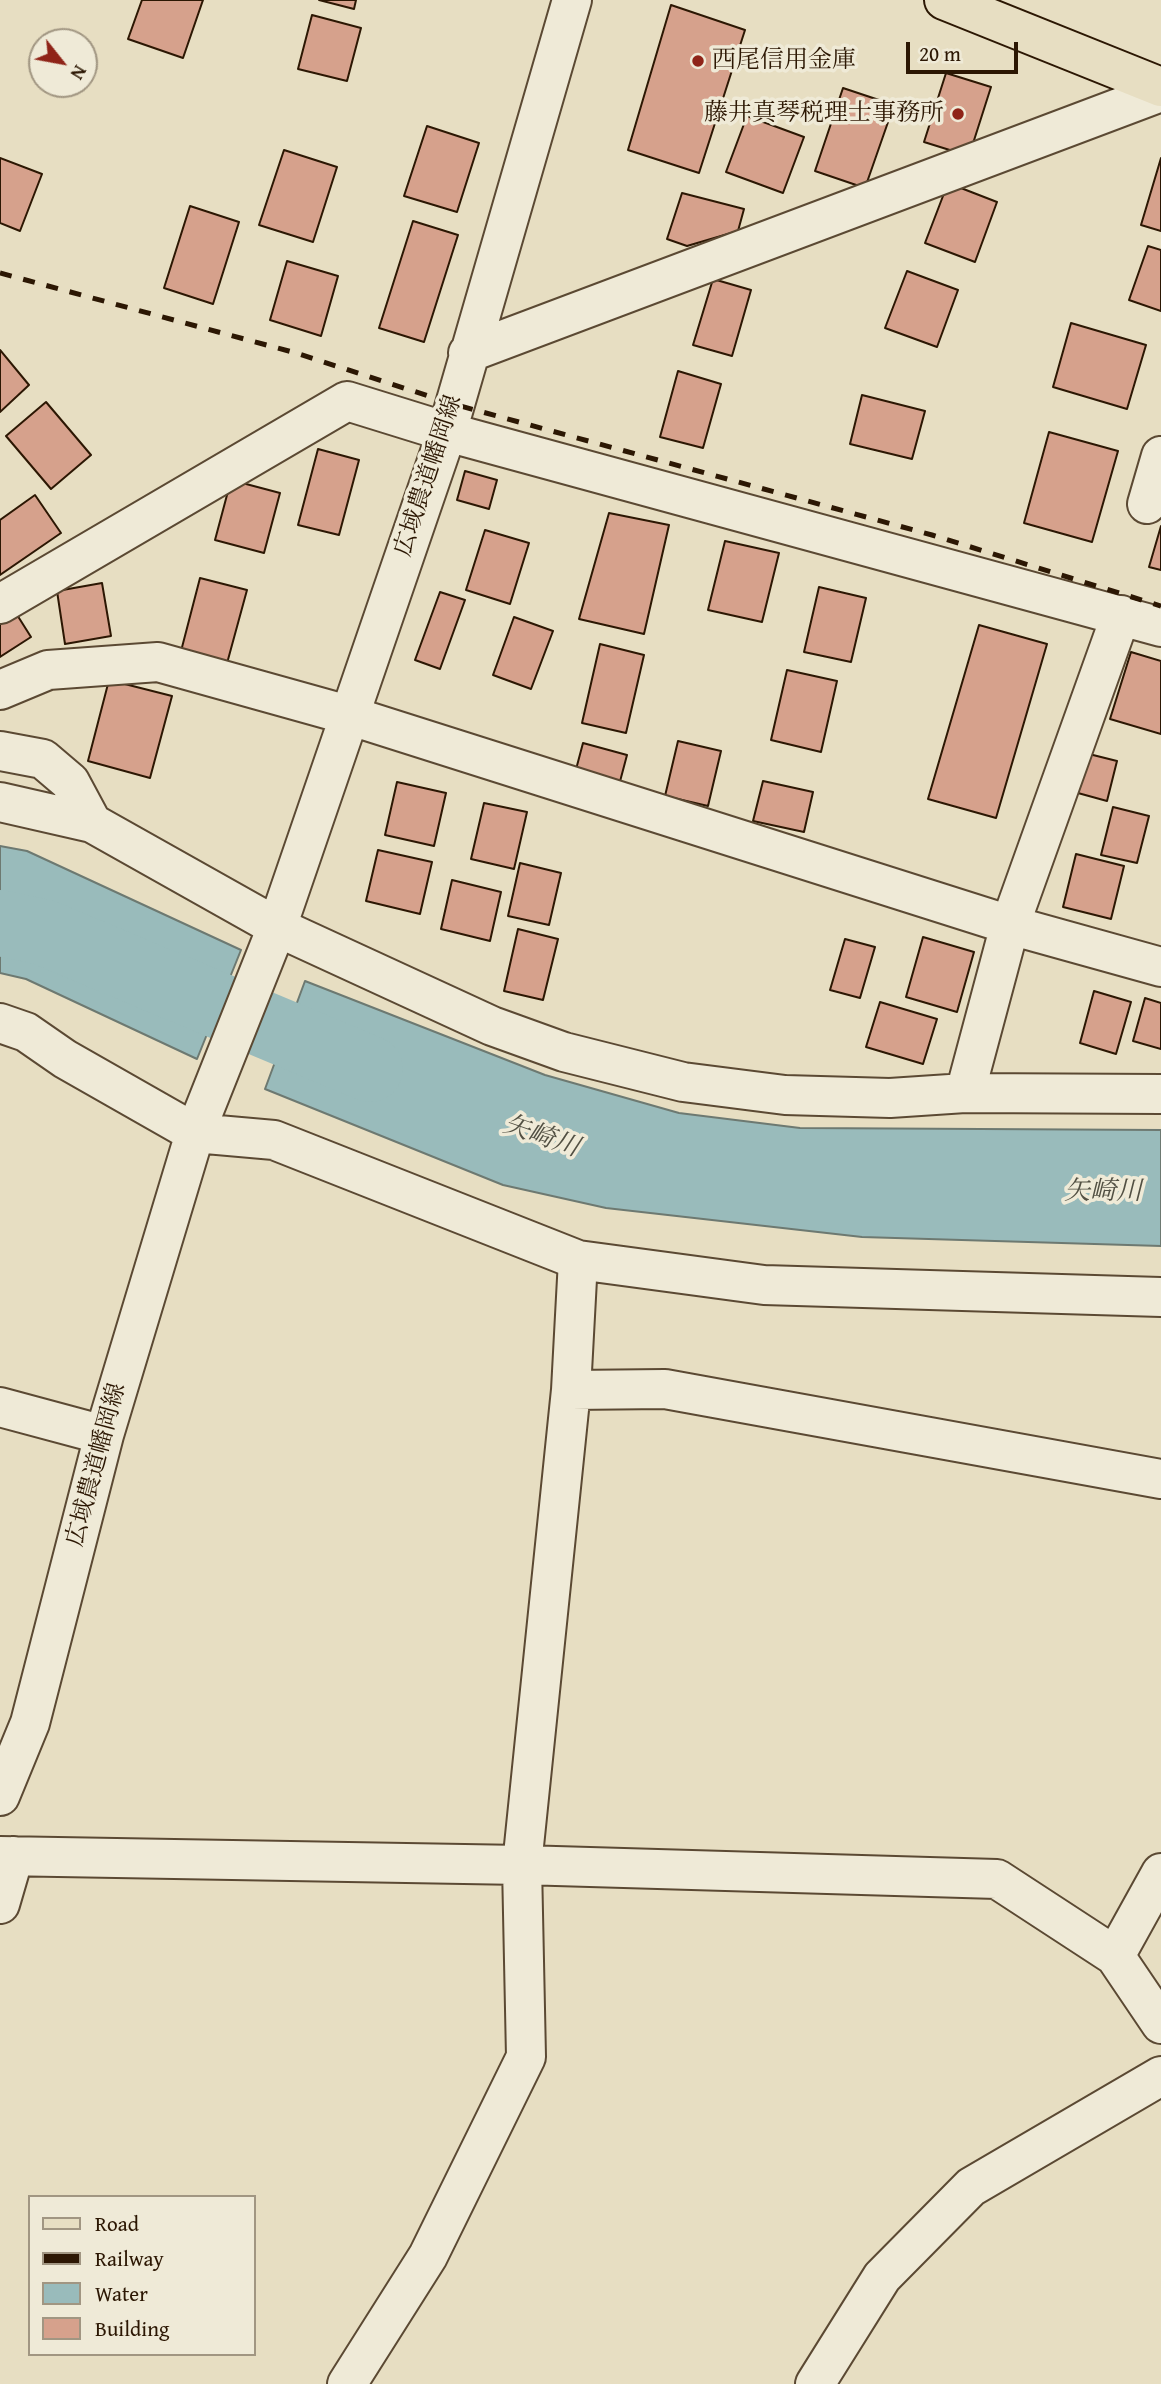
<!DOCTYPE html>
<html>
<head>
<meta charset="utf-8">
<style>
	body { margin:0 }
	#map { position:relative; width:1161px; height:2384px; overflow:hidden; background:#e7dec2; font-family:"Gentium Book Plus",serif }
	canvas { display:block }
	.legend { position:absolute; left:28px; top:2195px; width:228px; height:161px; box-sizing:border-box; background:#efead7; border:2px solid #a19682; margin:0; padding:9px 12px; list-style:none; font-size:21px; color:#2c1703 }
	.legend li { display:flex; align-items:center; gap:14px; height:35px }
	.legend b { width:35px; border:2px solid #a19682 }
	.north { position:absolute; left:28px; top:28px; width:70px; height:70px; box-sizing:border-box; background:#efead7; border:2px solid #a19682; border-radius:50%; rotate:121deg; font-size:19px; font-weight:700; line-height:28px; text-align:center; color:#2c1703 }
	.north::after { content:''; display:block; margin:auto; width:24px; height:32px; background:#8f2418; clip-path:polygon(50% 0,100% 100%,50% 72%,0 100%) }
	.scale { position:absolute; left:906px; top:42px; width:112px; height:32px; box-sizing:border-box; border:4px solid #2c1703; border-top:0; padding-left:9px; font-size:21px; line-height:24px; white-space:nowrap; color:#2c1703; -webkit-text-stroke:5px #efead7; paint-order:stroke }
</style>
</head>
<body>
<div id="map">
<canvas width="1161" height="2384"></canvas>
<ul class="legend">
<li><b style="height:9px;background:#e7dec2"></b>Road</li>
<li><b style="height:9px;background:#2c1703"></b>Railway</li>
<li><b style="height:19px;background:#9bb"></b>Water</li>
<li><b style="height:19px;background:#d6a18c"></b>Building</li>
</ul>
<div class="north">N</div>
<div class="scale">20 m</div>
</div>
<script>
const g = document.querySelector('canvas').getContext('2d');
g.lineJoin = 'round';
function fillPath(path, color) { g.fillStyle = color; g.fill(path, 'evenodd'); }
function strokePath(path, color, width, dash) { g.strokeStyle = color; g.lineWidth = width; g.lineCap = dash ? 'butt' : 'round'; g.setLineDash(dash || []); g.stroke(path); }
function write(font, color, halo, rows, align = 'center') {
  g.font = font + ' "Gentium Book Plus","Noto Serif JP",serif'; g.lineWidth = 7; g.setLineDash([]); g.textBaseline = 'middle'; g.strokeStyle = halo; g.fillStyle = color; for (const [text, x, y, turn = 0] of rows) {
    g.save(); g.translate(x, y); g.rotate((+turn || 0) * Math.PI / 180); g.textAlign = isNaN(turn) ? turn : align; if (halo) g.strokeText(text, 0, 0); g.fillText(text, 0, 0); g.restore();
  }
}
const water = new Path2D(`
	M0,846l27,5 214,99 -44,109 -171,-80 -26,-6z
	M305,981l240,94 134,38 121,15 361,2v116l-299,-9 -256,-29 -103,-23 -238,-96z`);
fillPath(water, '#9bb');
strokePath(water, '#6d7971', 2);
strokePath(new Path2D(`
	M0,923l43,9 327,137`), '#9bb', 66);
const building = new Path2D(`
	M142,0h61l-20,58 -55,-19z
	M319,0h37l-2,9z
	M671,5l74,25 -46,143 -71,-23z
	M312,15l49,13 -14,53 -49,-12z
	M946,73l45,14 -22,69 -45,-14z
	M843,88l51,17 -29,83 -50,-17z
	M747,116l57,21 -21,56 -57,-21z
	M427,126l52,17 -22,69 -53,-16z
	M284,150l53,17 -24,75 -54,-17z
	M0,158l42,16 -22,57 -20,-8z
	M1161,158v73l-20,-6z
	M948,183l49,19 -22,60 -50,-19z
	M682,193l62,16 -6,22 -51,15 -20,-7z
	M190,206l49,16 -26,82 -49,-16z
	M413,221l45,14 -34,107 -45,-14z
	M1148,246l13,4v61l-32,-11z
	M287,261l51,15 -17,60 -51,-16z
	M907,271l51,19 -21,57 -52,-19z
	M713,279l38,11 -19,66 -39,-11z
	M1071,323l75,22 -19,64 -74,-22z
	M0,350l29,35 -29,27z
	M678,371l43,13 -18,64 -43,-11z
	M862,395l63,16 -13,48 -62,-15z
	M46,402l45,53 -40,34 -45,-53z
	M1049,432l69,19 -26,91 -68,-19z
	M318,449l41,11 -20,75 -41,-10z
	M465,471l32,9 -8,29 -32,-9z
	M231,480l49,13 -16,60 -49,-13z
	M35,495l26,38 -61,42v-55z
	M609,513l60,12 -25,109 -65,-15z
	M1161,526v44l-12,-3z
	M485,530l44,13 -19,61 -44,-14z
	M725,541l54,12 -17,69 -54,-12z
	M200,578l47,12 -21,77 -46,-12z
	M102,583l9,53 -46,8 -8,-53z
	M819,587l47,11 -15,64 -47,-10z
	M440,592l25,8 -25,69 -25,-9z
	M14,610l17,27 -31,20v-39z
	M514,617l39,14 -22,58 -38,-14z
	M979,625l68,19 -51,174 -68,-19z
	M600,644l44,11 -18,78 -44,-10z
	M1131,652l30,9v73l-51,-15z
	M787,670l50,11 -16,71 -50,-12z
	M109,680l63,16 -22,82 -62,-17z
	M678,741l43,10 -13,55 -43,-10z
	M583,743l44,12 -9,34 -44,-12z
	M1077,751l40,10 -10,40 -40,-11z
	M763,781l50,11 -9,40 -51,-11z
	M397,782l49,11 -12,53 -49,-11z
	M484,803l43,9 -13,57 -43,-10z
	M1113,807l36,9 -12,47 -36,-8z
	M378,850l54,12 -12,52 -54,-13z
	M1076,854l48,12 -13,53 -48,-12z
	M520,863l41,10 -12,52 -41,-9z
	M452,880l49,12 -11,49 -49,-12z
	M518,929l40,10 -15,61 -39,-9z
	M923,937l51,15 -17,60 -51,-15z
	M845,939l30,8 -15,51 -30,-8z
	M1094,991l37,11 -15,52 -36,-11z
	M1145,998l16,5v46l-28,-8z
	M880,1002l57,17 -14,45 -57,-17z`);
fillPath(building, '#d6a18c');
strokePath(building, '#2c1703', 2);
const minor = new Path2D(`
	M468,353l693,-261
	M1147,504l14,-48
	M0,604l347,-203 100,31 714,195
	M0,690l48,-20 110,-8 190,53 662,210 151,42
	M0,751l43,8 27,23 22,41
	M0,802l92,21 185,104 215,99 72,26 119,30 102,13 105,3 75,-5 196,1
	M0,1023l26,9 39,27 130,74 79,7 304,120 186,25 397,12
	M965,1093l45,-168 111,-310
	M571,1390l94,-1 496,90
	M0,1407l104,28
	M0,1796l30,-73 74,-288 91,-302 82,-206 170,-495 125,-432
	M0,1856l522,9 475,14 118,77 46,68
	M0,1904l14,-48
	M1115,1956l46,-83
	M347,2384l81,-128 98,-199 -4,-192 49,-475 7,-130
	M815,2384l67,-107 89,-90 190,-111`);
const major = new Path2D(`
	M944,0l217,87`);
strokePath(minor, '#5b4933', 42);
strokePath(major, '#2c1703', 42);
strokePath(minor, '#efead7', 38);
strokePath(major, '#e7dec2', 38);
strokePath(new Path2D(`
	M0,273l296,80 157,51 479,131 229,71`), '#2c1703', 5, [12, 12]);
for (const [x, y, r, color] of [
	[698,61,7,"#8f2418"],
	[958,114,7,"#8f2418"]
]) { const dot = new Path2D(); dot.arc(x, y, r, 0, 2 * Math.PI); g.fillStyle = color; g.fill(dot); strokePath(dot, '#efead7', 2.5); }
write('24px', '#2c1703', '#efead7', [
	["西尾信用金庫",712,61],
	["藤井真琴税理士事務所",944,114,"right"]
], 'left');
write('24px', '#2c1703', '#efead7', [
	["広域農道幡岡線",429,476,-72],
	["広域農道幡岡線",97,1465,-75]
]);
write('italic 26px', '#525043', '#efead7', [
	["矢崎川",541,1137,19],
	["矢崎川",1103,1192]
]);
</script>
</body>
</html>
